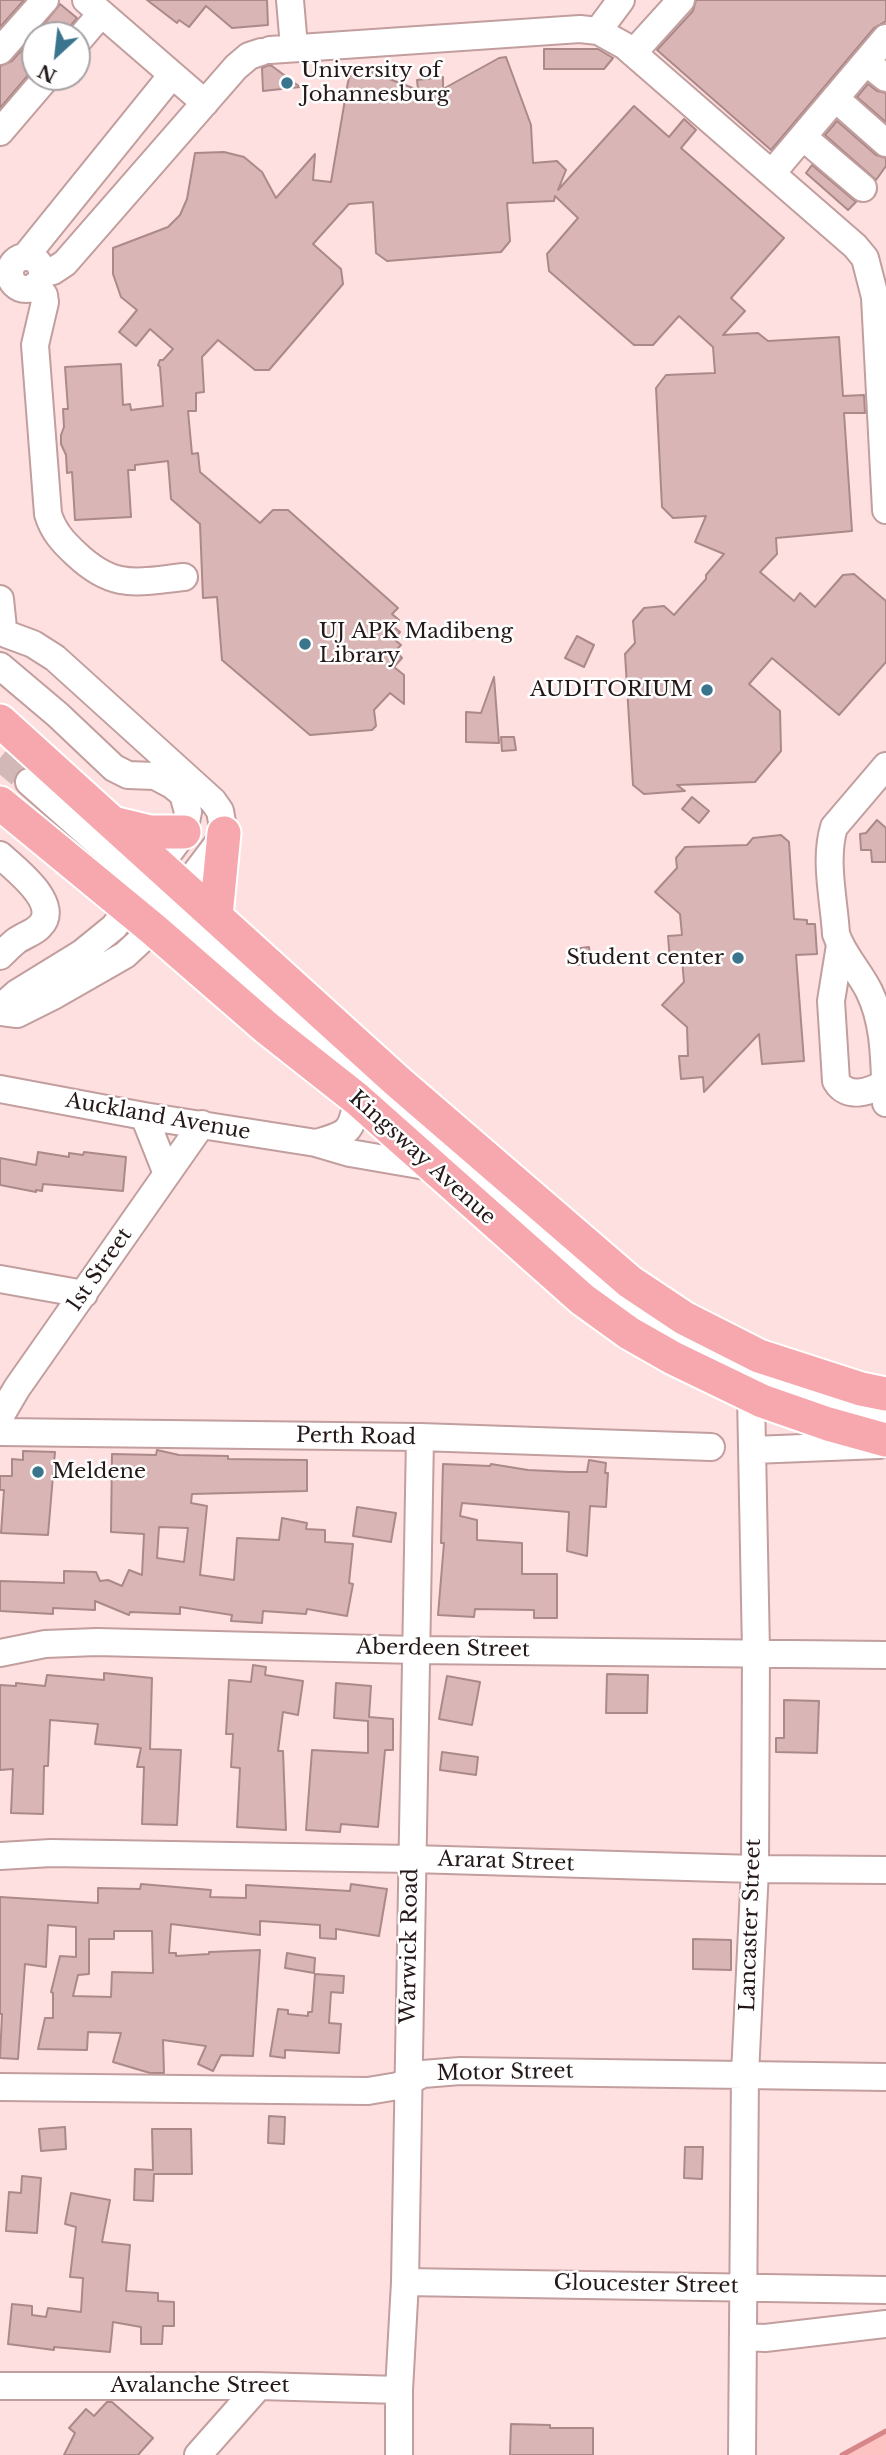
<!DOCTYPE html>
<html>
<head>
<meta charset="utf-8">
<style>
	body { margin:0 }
	#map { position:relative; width:886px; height:2455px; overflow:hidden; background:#fee0e0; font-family:"Libre Baskerville",serif }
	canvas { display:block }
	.north { position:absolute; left:21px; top:21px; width:70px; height:70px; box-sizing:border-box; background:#fff; border:2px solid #a8a3a3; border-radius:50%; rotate:207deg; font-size:19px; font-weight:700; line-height:28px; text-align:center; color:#251818 }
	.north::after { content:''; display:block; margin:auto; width:24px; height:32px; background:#3a758d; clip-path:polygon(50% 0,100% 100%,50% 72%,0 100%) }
</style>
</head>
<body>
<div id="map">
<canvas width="886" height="2455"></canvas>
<div class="north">N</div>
</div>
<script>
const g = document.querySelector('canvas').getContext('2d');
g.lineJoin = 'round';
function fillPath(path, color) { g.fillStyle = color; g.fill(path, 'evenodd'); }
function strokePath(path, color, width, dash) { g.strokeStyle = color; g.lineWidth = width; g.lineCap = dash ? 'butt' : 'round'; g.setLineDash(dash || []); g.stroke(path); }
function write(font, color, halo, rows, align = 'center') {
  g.font = font + ' "Libre Baskerville",serif'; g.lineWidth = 5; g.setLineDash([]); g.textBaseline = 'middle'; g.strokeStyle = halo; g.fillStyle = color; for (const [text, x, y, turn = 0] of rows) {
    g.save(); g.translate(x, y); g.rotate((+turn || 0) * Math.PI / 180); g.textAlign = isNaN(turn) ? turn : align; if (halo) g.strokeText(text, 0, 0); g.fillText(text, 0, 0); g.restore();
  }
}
fillPath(new Path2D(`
	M886,2429v26h-46z`), '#fdc2c2');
strokePath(new Path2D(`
	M842,2455l44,-24`), '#d68588', 5);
const building = new Path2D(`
	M0,0h24l-24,27z
	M147,0h120l1,25 -36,3 -26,-22 -17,21 -10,-7 -2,3z
	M696,0h190v21l-12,7 -103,122 -114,-100 36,-39z
	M60,4l17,14 -14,17h-28z
	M35,35v32l-35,41v-42l12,-5z
	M544,49h54l15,9 -9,11h-60z
	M506,57l25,68 2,38 24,-2 9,9 -8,20 76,-84 35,31 15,-18 12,11 -15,18 103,90 -53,60 14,13 -22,24 35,-2 10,8 71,-4 4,59 21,-1 1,18h-21l8,118 -76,7 1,16 -17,18 34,29 6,-8 15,14 28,-32 11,-1 32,27v61l-47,53 -67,-57 -23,26 31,27 1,40 -26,31 -78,3 8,6 -41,3 -11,-9 -8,-131 10,-11 -2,-22 11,-13 20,-2 10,9 32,-36v-4l18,-21 -29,-12 11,-26 -33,2 -11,-11 -6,-119 10,-13 49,-2 -2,-26 -34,-31 -26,29h-19l-85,-74 -2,-17 31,-36 -23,-22 -1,5 -47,2 3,38 -9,11 -114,9 -11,-8 -3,-51 -24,2 -36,40 28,25 2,15 -74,86h-14l-37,-30 -16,17 2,35 -8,1v18h-8l4,43 6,-1 2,19 60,51 13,-13h15l110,98 -6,6 7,6 -5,7 6,5 -6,7 7,6 -6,6 7,7 -8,9 10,8v29l-14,-11 -16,17 2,16 -4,4 -62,5 -88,-75 -5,-63 -14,1 -3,-74 -29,-25 -3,-38 -33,4v5h-7l3,47 -56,3 -3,-48 -5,1 -1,-18 -5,-11v-9l3,-8 -1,-18h5l-3,-42 56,-3 2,41 7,-1 1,6 32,-4 -3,-39 -2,-2 2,-5h3l10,-11 -23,-20 -14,17 -17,-14 18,-22 -16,-13 -8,-23v-26l55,-21 12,-12 7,-16 8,-46 29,-1 20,5 18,15 14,26 39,-44 -2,26 18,2 17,-100 4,-14 6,-1 60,23 -1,-10 26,-3v12l56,-31z
	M269,65l3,1 28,21 -37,4 -1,-23z
	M868,84l9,7 9,2v29l-29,-25z
	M837,121l39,34 10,3v8l-10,14 -51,-45z
	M812,165l44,37 -8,8 -42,-37z
	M577,636l17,9 -10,22 -19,-9z
	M494,677l5,66 -33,-1v-30l15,1z
	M501,737h13l2,13 -14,1z
	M692,797l17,14 -10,12 -17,-14z
	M877,820l9,8v34h-14l-1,-12h-10l-1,-16 6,-1z
	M781,835l8,7 5,77 13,1v4h8l2,30 -21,1 8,106 -42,3 -3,-30 -55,58 -1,-15 -22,2 -2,-23h9l-1,-29 -25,-22 22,-23 -2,-22 -12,1 -2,-25 14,-1 -2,-21 -25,-22 22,-24 -1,-10 9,-11 62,-2 6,-7z
	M589,947l2,16 -16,2 -2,-16z
	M38,1152l31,5v-4l14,2 1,-3 42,5 -3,34 -80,-7 -1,7 -6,-1v2l-36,-7v-27l36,7z
	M157,1450l22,5 49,1v3l79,1v31l-115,3 -1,9 16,3 -7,69 34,5 3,-42 42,2 3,-22 25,5 -1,6 19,1v12l28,2 -4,39 4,1 -6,32 -40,-7 -1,5 -43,-3 -1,12 -31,-2 1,-6 -52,-8v7l-50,-2 -1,3 -34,-14v9l-42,-2v6l-53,-3v-30l64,2v-12l32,1 4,9 8,-1 14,6 7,-16 13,5 2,-41 -33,-2 1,-78 44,1zM159,1527l29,1 -4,34 -27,-4z
	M23,1451l32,1 -7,83 -47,-2 3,-43h-4v-14h12v-17l11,1z
	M589,1460l17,3 -1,10h3l-2,34 -16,-1 -3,50 -20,-5 2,-39 -107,-9 -2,13 17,4v20l45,3v31h35v44h-23v-8l-59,-1 -1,8 -36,-2 6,-72h-3l2,-79 47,2 1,-2 37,6 41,2h18z
	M357,1507l39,6 -5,29 -38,-6z
	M253,1665l13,2 -1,8 38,6 -5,34 -15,-3 -5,39h5l3,79 -49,-3 3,-59 -9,-1 2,-33h-7l3,-54 22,2z
	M104,1673l48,5 -2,71 31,1 -4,75 -35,-1 2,-57h-7l4,-19 -46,-4 3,-20 -48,-4 -2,46h-4l-1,48 -32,-1 2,-44 -13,1v-85l16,1v-3l29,3 2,-11 57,5z
	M607,1674l41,1 -1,38h-41z
	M447,1676l33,6 -8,43 -33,-6z
	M336,1683l35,3 -2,31 24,2v31h-8l-7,77 -37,-3 -1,8 -34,-2 6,-80 56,3v-32l-34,-3z
	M784,1700l35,1 -2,52 -41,-1v-14h8z
	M442,1752l36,5 -2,18 -36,-5z
	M141,1884l70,6 -1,7 36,1v-13l104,6 1,-7 36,5 -8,47 -43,-7v10l-16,-1v-13l-60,-4v14l-89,-11 -2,29h7v3l33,-2v-2l51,-2 -7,106 -32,-1 -8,16 -15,-7 8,-18 -43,-6 1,33h-14l-37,-11 8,-29 -33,-1 -1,18 -49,-1 7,-31h8v-25l-2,-1 9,-36 16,1v-30l-28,-2 -2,42 -21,-3 -7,95 -18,-1 2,-44h-2v-117l98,6v-15l42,1zM114,1931h38l1,42 -41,-1 -1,25 -38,-1 5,-21 11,-1v-35h25z
	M693,1939l38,1v30l-38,-1z
	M287,1953l28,5 -1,15 -29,-5z
	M315,1974l29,2 -1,17 -12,-1 -2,31 12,1 -2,29 -54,-3v8l-15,-2 8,-47 10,1v4l20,2v-4h4z
	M269,2116l16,1 -1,27 -16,-1z
	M65,2127l1,22 -25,2 -2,-22z
	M152,2129h39l1,45h-38l-1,27 -19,-1 1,-31 18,1z
	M685,2147h18l-1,32 -18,-1z
	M22,2176l19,2 -4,55 -31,-2 3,-39 12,1z
	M71,2193l39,7 -8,42 28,3 -4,46 32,2v8l16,1v24h-11l-1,18h-21v-17l-28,-5 -3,30 -56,-5v3l-46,-6 4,-40 20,2v9l14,2 2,-9 33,4 2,-34 -13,-1 6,-50 -11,-3z
	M107,2402h5l41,36 -15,17h-74l11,-22 -6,-5 17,-19 8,7z
	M511,2424l39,1v3h43v27h-83z`);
fillPath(building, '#dab5b5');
strokePath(building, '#ac8989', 2);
strokePath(new Path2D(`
	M0,758l29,24`), '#d3b8b8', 26, [26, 13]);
const minor = new Path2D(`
	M86,0l119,103
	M290,0l4,47
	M598,31l23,-31
	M77,42l24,-28
	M270,50l310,-21 18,2 27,15 230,200 10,12 10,39 11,213
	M0,51l45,-51
	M633,53l48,-53
	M866,62l20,16
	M835,98l51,45
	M0,132l47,-55
	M803,137l60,51
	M772,173l114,-135
	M25,257l147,-182
	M10 273a16 16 0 1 1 32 0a16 16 0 1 1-32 0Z
	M42,274l11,-3 12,-8 171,-196 13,-11 12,-4
	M36,285l8,10 1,7 -10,43 13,169c5,17 15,28 28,40 38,36 60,28 108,23
	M0,599l3,29 3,6 27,10 22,14 158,143 7,10 4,22 -8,13 -63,83 -28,26 -70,40 -38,19 -17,-2
	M0,666l58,49 56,53 14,7 27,1 17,9 11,9 5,18 -4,20 -70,95 -32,26 -65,40 -17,15
	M886,766l-52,61c-10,33 0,73 2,107 7,21 23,37 33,57 17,35 15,74 17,112
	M29,782l551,487c20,15 39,32 60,46 72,49 160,84 246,100
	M0,855c15,14 62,49 40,71 -6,7 -16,9 -24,15 -5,4 -11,10 -16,15
	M840,945l-9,56 5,80c11,19 34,11 49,2
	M0,1089l144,27 172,27 34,10 81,14
	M144,1116l23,58
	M316,1143c32,-9 36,-11 41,-44
	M0,1279l84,15
	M0,1417l17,-29 185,-264
	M0,1432l420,5 291,10
	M753,1450l127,-5
	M0,1653l45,-9 52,-2 319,8 470,5
	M0,1856l51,-3 361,6 343,10 131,1
	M0,2087l368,4 30,-5 25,-12 37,-3 426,6
	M405,2282l481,8
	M744,2337l21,1 121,-14
	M0,2386h259l140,4
	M198,2455l61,-69
	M399,2455v-65l6,-108 15,-845
	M742,2455l3,-381 10,-205 1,-217 -5,-256`);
const major = new Path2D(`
	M0,721l397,360 233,201 54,36 75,38 102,33 25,5
	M0,803l153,126 114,99 90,71 225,200 47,34 44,25 89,43 66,23 58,16
	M117,824l33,8h34
	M216,916l8,-83`);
strokePath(minor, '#c29e9e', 30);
strokePath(major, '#fff', 37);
strokePath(minor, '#fff', 26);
strokePath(major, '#f7a8ae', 33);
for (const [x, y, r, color] of [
	[287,83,7,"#3a758d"],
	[305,644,7,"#3a758d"],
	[707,690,7,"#3a758d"],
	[738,958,7,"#3a758d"],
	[38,1472,7,"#3a758d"]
]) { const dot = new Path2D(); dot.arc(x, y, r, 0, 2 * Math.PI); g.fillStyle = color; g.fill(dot); strokePath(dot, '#fff', 2.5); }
write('21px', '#251818', '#fff', [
	["University of",301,71],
	["Johannesburg",301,95],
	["UJ APK Madibeng",319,632],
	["Library",319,656],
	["AUDITORIUM",693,690,"right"],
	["Student center",724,958,"right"],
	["Meldene",52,1472]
], 'left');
write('21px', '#251818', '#fff', [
	["Auckland Avenue",158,1117,10],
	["Kingsway Avenue",422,1158,42],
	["1st Street",100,1270,-55],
	["Perth Road",356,1437,1],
	["Aberdeen Street",443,1649,1],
	["Ararat Street",506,1862,2],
	["Lancaster Street",751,1925,-88],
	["Warwick Road",410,1946,-89],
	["Motor Street",505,2073,-1],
	["Gloucester Street",646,2285,1],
	["Avalanche Street",200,2386]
]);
</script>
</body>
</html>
